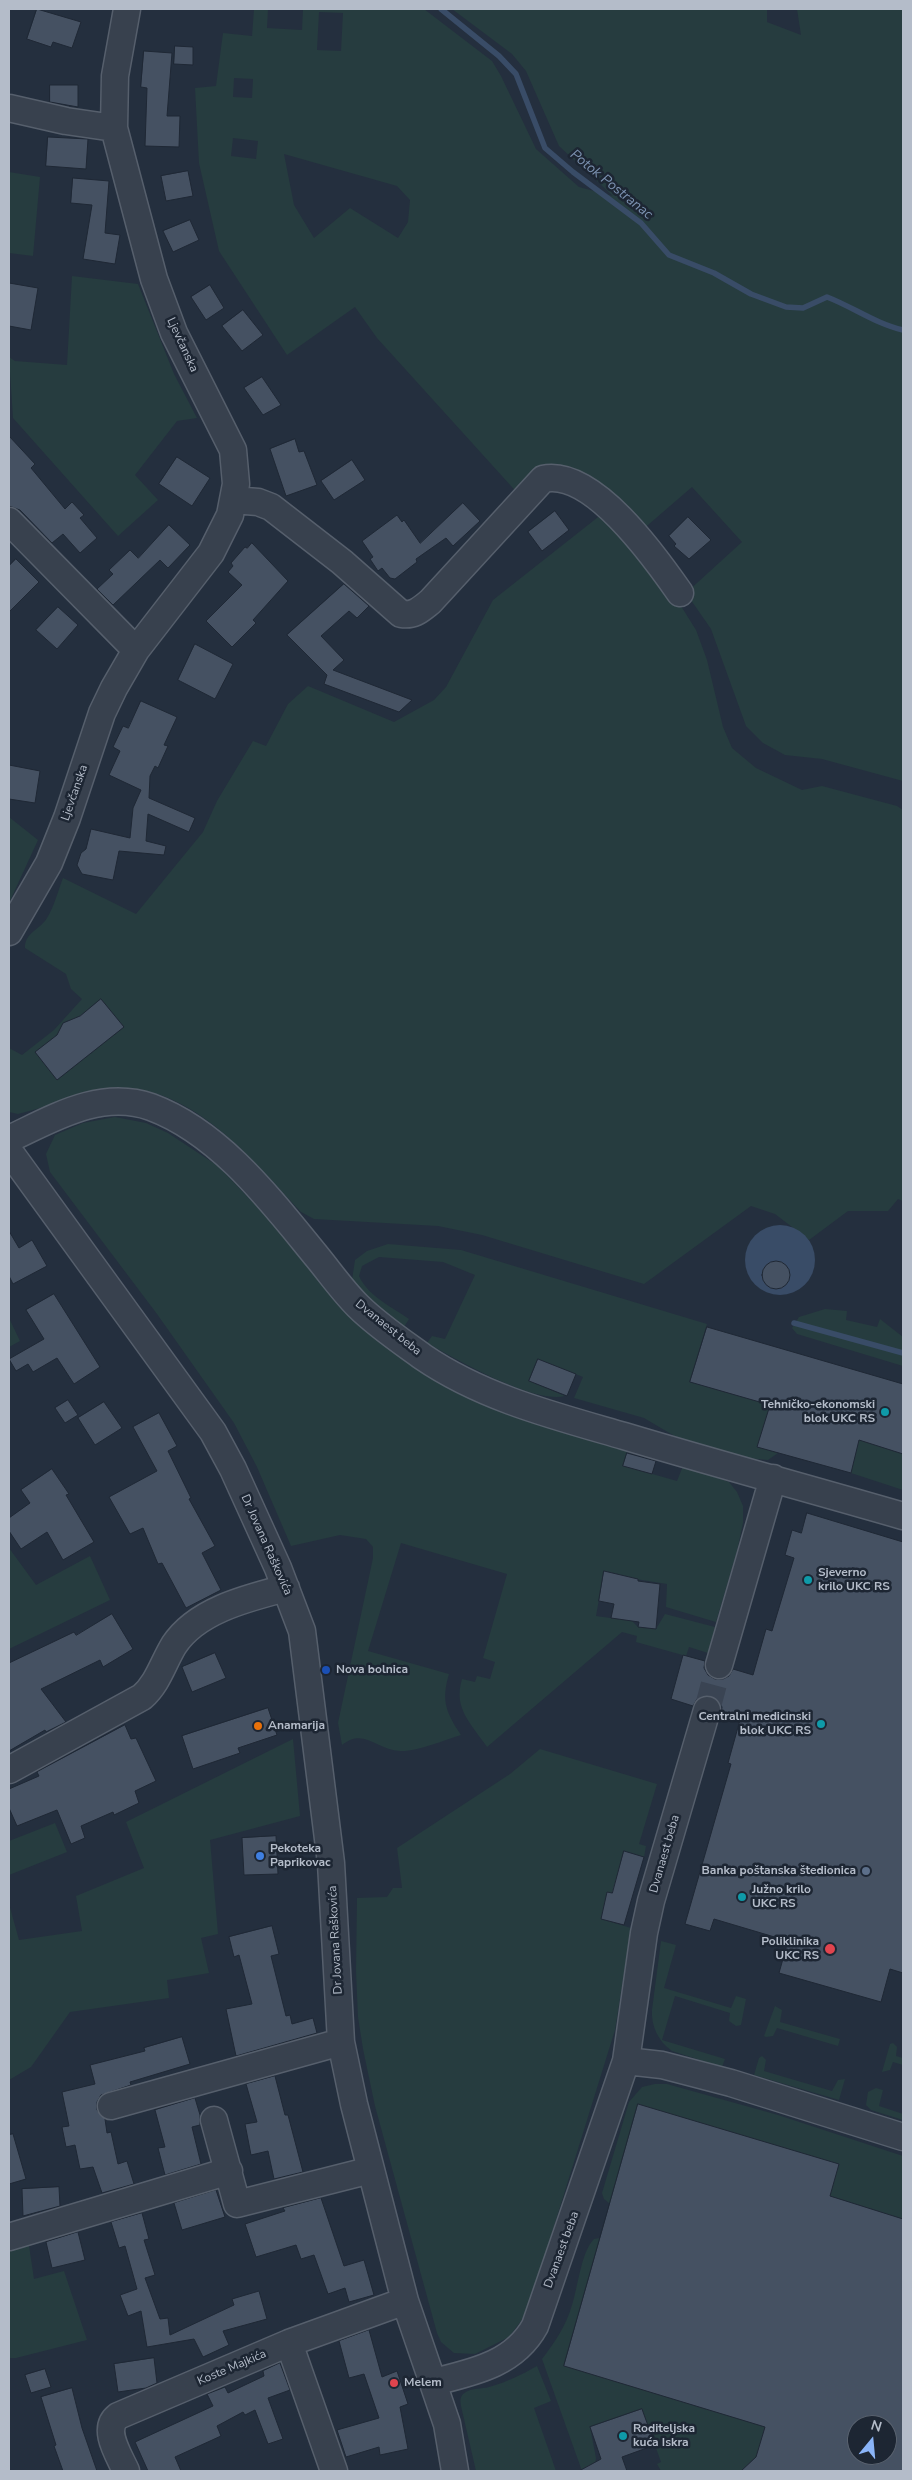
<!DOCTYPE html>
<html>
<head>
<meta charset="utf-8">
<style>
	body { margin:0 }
	#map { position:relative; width:912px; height:2480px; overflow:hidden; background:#242f3e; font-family:"Nunito Sans",sans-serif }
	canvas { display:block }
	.frame { position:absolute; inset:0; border:10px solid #b4bcc9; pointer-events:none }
	.north { position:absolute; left:847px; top:2415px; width:50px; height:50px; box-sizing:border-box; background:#1d2633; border:1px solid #59626f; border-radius:50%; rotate:17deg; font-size:14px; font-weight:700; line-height:20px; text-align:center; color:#b4bcc9 }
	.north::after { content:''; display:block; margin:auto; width:18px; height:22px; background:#8ab4f8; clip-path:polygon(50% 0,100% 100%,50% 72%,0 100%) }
</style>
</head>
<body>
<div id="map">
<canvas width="912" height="2480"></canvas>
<div class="frame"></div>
<div class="north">N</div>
</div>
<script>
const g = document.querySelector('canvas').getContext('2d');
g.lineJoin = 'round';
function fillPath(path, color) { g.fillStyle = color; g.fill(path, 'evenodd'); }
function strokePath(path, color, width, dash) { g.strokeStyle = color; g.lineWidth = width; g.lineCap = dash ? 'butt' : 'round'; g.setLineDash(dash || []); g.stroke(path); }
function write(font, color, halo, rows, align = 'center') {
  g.font = font + ' "Nunito Sans",sans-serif'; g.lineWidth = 5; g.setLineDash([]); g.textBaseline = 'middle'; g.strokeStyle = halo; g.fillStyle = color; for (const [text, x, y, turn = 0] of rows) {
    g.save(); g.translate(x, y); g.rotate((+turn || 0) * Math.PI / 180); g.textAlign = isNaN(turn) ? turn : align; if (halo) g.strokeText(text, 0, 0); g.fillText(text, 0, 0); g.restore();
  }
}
fillPath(new Path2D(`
	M254,9h14l-1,19 35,2 1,-21h121l68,52 9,15 35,73 43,38 34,9 -54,-50 -33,-75 -14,-17 -60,-45h315v13l34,13 -4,-26h106v772l-81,-22 -37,-4 -22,-12 -17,-17 -35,-97 -25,-36 56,-51 -50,-55 -51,44 -61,-51 -59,17 -144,-159 -22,-31 -68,48 -68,-104 -20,-88 -4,-75 21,-2 7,-53 29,3zM319,12l24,1 -2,38 -24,-1zM234,78l19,1 -1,19 -19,-1zM233,138l25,3 -2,18 -25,-3zM284,154l113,32 13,14 -2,22 -10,16 -48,-30 -36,30 -20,-33z
	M9,172l31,5 -7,79 -24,-3z
	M72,276l66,8 36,90 23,44 -20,3 -42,54 23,25 -40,36 -105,-118 -4,-61 6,4 52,4z
	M607,510l64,80 25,40 11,30 16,67 9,21 24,20 46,22 20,-4 75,20 6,4v391l-5,-2 -10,12h-40l-39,29 -34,-26 -24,-8 -107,78 -162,-49 -44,-9 -124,-7 -13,-7c-52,-55 -114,-135 -199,-123 -10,1 -20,6 -29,9 -18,6 -36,11 -55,16l-9,-2v-64l13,7 32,-25 28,-31 -11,-10 -5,-15 -41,-26c0,-16 15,-18 22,-30 7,-11 11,-27 16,-40l73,36 67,-82 14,-31 36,-60 13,5 22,-42 20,-18 86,36 40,-22 12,-13 47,-87zM101,999l23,28 -67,53 -22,-28 22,-17 6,-12 17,-7z
	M9,817l29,23 -29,63z
	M115,1117l31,6 22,10 50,33 47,49 80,93 283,140 -4,18 53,15 6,-15 46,16 8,10 6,14v17l-6,28 -21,71 -50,-15 1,-23 -50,-8 1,-2 -14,-3 -8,45 36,5 6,6 18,2 9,-15 50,13 -7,26 -19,-6 -3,9 -50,-14 1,-6 -15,-4 -135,115c-16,-24 -34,-38 -25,-68l13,3 2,-6 13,3 5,-17 -12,-4 24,-84 -106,-31 -33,108 81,23c-8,27 -3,38 12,61 -16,5 -45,17 -61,16 -23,-1 -36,-24 -58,-6l-4,-22 35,-165v-11l-7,-8 -26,-4 -49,11 -34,-79 -23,-44 -77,-109 -107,-142 -4,-18 9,-19 28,-12z
	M388,1244l73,6 246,74 -17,58 80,23 -13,42 21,6 -10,7 -20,-2 -65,-17 -39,-23 -70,-20 9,-21 -45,-18 -9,22 36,15c-32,8 -109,-37 -138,-53l5,-7 13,3 30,-64 -32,-13 -64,-5 -17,9 -3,10c9,20 33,31 50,43l-5,8 -36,-29 -16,-18 3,-20 12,-9z
	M825,1309l22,2 -1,9 31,7 3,-8 23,18v29l-106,-32 -5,-6 7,-11z
	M9,1318l11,23 -11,6z
	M859,1440l44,14v36l-52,-17z
	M9,1548l27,37 54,-29 20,44 -101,49z
	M293,1739l7,77 -90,24 8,94 -17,4 8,35 -42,7 2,18 -99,14 -39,55 -22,13v-176l10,36 63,-9 -6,-35 68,-28 -18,-46z
	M540,1749l117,35 -18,60 7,2 -2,11 -20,-6 -12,42 -5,-1 -6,27 30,9 -16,102 -88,283 -18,24 -34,17 -21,-1 -13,-11 -4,-9 -62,-227 -12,-57 -5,-32 -2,-47 1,-72 30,-1 6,-9h9l-5,-40 113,-74z
	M55,1823l12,29 -58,23v-34z
	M661,1941l15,4 -12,43 67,20 5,-12 10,3 -5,26 -5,1 -7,-5 1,-8 -55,-17 -13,44 63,19 -3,8 -50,-16c-14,-10 -21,-25 -20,-41z
	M775,2006l7,4 -2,12 60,17 -2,7 -61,-18 -4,8 -7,1 -2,-1z
	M893,2043l4,4 -1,9 7,2v7l-10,-3 -3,8 -8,2 8,-28z
	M762,2056l4,4 -2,11 68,20 6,-11 7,-1 -6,21 -85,-25 5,-17z
	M655,2084h12l111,31 125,41v63l-73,-23 -192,-91 -28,99 -6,-5 -2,-6 27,-91 13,-15z
	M876,2088l7,2 -4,16 24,8v6l-32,-10 -5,-5 2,-13z
	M600,2238l-36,127 201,62 -9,30 -15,14h-80l-4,-7 4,-2 -19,-53 -52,18 6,31 -2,13h-12l-40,-112c13,-17 24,-33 30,-54 6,-18 9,-53 22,-66z
	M28,2239l6,40 30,-8 23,69 -71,18h-7v-111z
	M537,2366l14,35 -17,7 22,63h-80l-15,-65c-1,-6 -1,-11 5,-14 6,-4 16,-3 23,-5 18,-5 32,-12 48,-21z`), '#263c3f');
fillPath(new Path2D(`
	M745 1260a35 35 0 1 1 70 0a35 35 0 1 1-70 0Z`), '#394c67');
strokePath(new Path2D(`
	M441,9l58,47 17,18 29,74 28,24 68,51 28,32 45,18 37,21 35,13 17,1 24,-11c26,10 49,27 76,33
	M794,1323l109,30`), '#394c67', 5.5);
const building = new Path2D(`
	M37,9l44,13 -9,26 -19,-6 -2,5 -24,-8z
	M175,46l18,1v18l-19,-1z
	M144,51l28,2 -5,63h13l-1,31 -34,-1 2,-58 -6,-1z
	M50,85h28v22l-28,-5z
	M48,137l40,2 -2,30 -40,-3z
	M188,171l5,25 -27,5 -5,-25z
	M73,178l36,3 -4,52 15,2 -5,29 -32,-5 9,-54 -21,-2z
	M190,220l9,20 -26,12 -10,-21z
	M9,283l29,5 -7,42 -22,-4z
	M210,285l14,23 -18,12 -15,-23z
	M243,310l20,25 -21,16 -20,-25z
	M262,377l19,28 -18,10 -19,-27z
	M9,436l26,28 -4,4 34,41 7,-7 12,13 -4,3 17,20 -17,15 -17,-19 -11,9 -32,-33 -11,-4z
	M295,439l4,13 5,-1 13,34 -31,11 -16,-47z
	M177,457l33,21 -18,28 -33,-22z
	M352,460l13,20 -31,20 -13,-19z
	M463,503l17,18 -27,25 -7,-8 -30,21 1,3 -22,17 -5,-1 -8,-10 -4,3 -8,-12 3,-2 -11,-16 35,-26 5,7 2,-2 16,23z
	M555,511l14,19 -27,21 -14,-19z
	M688,517l23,23 -22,19 -15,-13 2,-2 -7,-8z
	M169,525l21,20 -22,23 -8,-8 -47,45 -16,-16 16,-15 -4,-4 21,-20 8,8z
	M252,543l36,38 -35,39 3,3 -24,24 -26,-26 36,-36 -14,-13 5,-6 -2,-3 14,-16 2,1z
	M16,559l23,23 -30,30v-46z
	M344,584l25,22 -12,12 -8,-7 -28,25 23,24 -11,10 79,30 -13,12 -75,-28 3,-9 -40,-40z
	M58,607l20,18 -21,24 -21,-19z
	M195,644l38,20 -18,35 -37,-19z
	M141,701l36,16 -13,28 4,1 -10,22 -3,-2 -5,10 -1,22 46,20 -6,14 -41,-18 -2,27 20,5 -2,9 -45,-4 -6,29 -31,-6 -5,-9 4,-12 5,-4 5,-20 39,9 3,-30 8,-18 -32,-15 11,-24 -7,-4 10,-21 5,2z
	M9,765l31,6 -5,32 -26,-4z
	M101,999l23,28 -67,53 -22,-28 22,-17 6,-12 17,-7z
	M9,1231l10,17 13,-8 15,26 -34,18 -4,-8z
	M762 1275a14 14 0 1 1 28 0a14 14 0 1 1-28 0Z
	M54,1294l46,73 -26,17 -17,-26 -24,14 -5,-8 -12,7 -7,-12 35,-20 -18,-29z
	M707,1327l196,57v70l-44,-14 -8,33 -94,-26 13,-42 -80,-23z
	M538,1359l38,15 -9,22 -38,-15z
	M68,1400l10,15 -13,8 -10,-15z
	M104,1402l18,26 -27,17 -17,-27z
	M159,1413l18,33 -9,5 23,47 -2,1 26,47 -13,7 19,37 -35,18 -24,-45 -4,1 -15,-36 -13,6 -21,-37 48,-26 -24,-44z
	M627,1453l29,8 -4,13 -29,-8z
	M52,1469l17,25 -3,1 28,47 -31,18 -16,-28 -26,17 -12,-18v-13l21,-15 -9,-13z
	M807,1513l96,29v431l-13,-4 -9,33 -102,-29 9,-32 -74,-22 -4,12 -25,-7 46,-160 -3,-1 12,-43 -19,-6 1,-7 -4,-7 -7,-4h-8l-6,3 -4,7 -22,-7 12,-44 22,6 -1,7 4,7 7,4h8l6,-3 4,-7 20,6 13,-46 6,2 22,-73 -9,-3 7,-25 9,3z
	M604,1571l34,8v2l22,3 -4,45 -18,-2 1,-5 -28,-4 3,-14 -15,-3z
	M112,1614l21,35 -30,18 -3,-7 -59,29 25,33 -20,10 -1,-2 -36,21v-88l65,-31 2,3z
	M215,1653l11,25 -34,14 -10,-25z
	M268,1708l9,27 -39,13 2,5 -47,16 -11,-33z
	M125,1725l6,14 5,-1 20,43 -21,10 4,12 -25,12 -1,-3 -32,14 4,12 -14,6 -14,-34 -40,16 -8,-18v-19l30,-13 -2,-4z
	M276,1836l2,38 -34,1 -2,-37z
	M624,1851l20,6 -20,68 -23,-6 6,-27 5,1z
	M272,1926l7,28 -8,2 15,60 4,-1 2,9 21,-6 4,15 -81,23 -10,-47 26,-5 -13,-49 -5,2 -5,-20z
	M182,2037l8,27 -60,18 1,3 -30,10 -4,7v8l8,9 2,14 4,-1 7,32 9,-3 7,23 -32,9 -9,-26 -13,2 -5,-24 -9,2 -4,-20 7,-1 -7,-34 33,-8 -5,-19 55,-14 -1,-3z
	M275,2076l10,39h3l15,57 -29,7 -6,-28 -17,4 -6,-31 12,-2 -11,-38z
	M195,2098l5,17v10l-8,2 9,37 -36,11 -7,-27 7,-1 -10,-37z
	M638,2104l201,60 -9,32 73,23v252h-162l15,-14 9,-30 -201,-61zM857,2425h30v30h-30z
	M13,2134l13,45 -17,5v-49z
	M59,2187l1,19 -37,10 -1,-27z
	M216,2190l9,27 -43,13 -8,-27z
	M321,2198l23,68 20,-6 10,35 -25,7 -4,-14 -17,6 -14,-39 -13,4 -5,-14 -40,12 -11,-33 40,-13 -2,-3z
	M142,2213l7,26 -5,1 11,35 -10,3 15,41 8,-1 2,17 64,-30 -2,-6 27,-8 8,28 -44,12 6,14 -26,12 -9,-18 -47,8 -6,-36 -13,5 -8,-21 17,-6 -12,-43 -6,2 -8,-26z
	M78,2232l7,28 -33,8 -6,-26z
	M369,2330l13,47 15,-6 11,33 -8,3 8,42 -28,6 -1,-8 -33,10 -9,-27 42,-12 -15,-44 -15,4 -10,-37z
	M154,2358l3,25 -11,5 -28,4 -4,-28z
	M280,2363l10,27 -22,8 15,41 -15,5 -13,-34 -10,5 -2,-3 -26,14 4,10 -46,21 6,14h-33l-13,-29 78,-36 -6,-12 18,-7 3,6 36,-17 -1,-5z
	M45,2369l6,18 -20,6 -6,-18z
	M72,2388l10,40 15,43h-34l-9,-25 2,-1 -15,-48z
	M642,2409l13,36 -33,12 5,14h-48l22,-12 -11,-32z`);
fillPath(building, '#455162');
strokePath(building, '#1f2835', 1);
strokePath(new Path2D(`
	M707,1710l12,-45`), '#3a4453', 26, [26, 13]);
const minor = new Path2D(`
	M9,108l57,13 48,7
	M233,500l25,2 13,5 71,55 59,52c13,2 19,-4 29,-12l113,-123c49,-11 112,78 137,114
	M9,521l127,129
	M9,932l40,-69 18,-45 35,-105 12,-25 22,-38 75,-97 19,-38 6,-31 -3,-34 -59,-117 -20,-54 -40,-151 1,-52 12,-67
	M9,1139c43,-20 91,-50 142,-32 70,26 121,95 167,151 13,16 25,33 40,48 19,19 43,35 65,51 60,41 132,59 201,79 93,28 186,53 279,80
	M9,1151l204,281 20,37 45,99 24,63 29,232 10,179 13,62 51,197 42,123 8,47
	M719,1665l54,-187
	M9,1770l133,-73c16,-14 21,-34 32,-52 23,-35 74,-47 112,-57
	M626,2061l18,-128 7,-32 56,-191
	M111,2106l230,-64
	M214,2120l23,84 134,-34
	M9,2237l220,-66
	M289,2343l45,128
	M434,2382c40,-10 80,-18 101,-56l91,-265 36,4 69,18 172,54
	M126,2471c-7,-16 -25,-42 -8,-55l171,-73 116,-42`);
strokePath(minor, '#565f6c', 29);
strokePath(minor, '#38414e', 26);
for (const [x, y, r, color] of [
	[885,1412,5,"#0f9aa8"],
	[808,1580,5,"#0f9aa8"],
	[326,1670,5,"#1a4fb4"],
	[821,1724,5,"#0f9aa8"],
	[258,1726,5,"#e8710a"],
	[260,1856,5,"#3f7fe0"],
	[866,1871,5,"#5c6f8a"],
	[742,1897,5,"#0f9aa8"],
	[830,1949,6,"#e0444e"],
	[394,2383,5,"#e0444e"],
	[623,2436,5,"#0f9aa8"]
]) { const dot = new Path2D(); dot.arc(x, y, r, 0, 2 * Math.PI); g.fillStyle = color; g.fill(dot); strokePath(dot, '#1d2633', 2); }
write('12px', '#b4bcc9', '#1d2633', [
	["Ljevčanska",182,345,65],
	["Ljevčanska",75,793,-71],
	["Dvanaest beba",388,1328,39],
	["Dr Jovana Raškovića",266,1545,66],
	["Dvanaest beba",665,1854,-74],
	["Dr Jovana Raškovića",336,1940,-93],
	["Dvanaest beba",562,2250,-70],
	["Koste Majkića",232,2368,-23]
]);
write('bold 12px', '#b4bcc9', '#1d2633', [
	["Tehničko-ekonomski",875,1405,"right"],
	["blok UKC RS",875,1419,"right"],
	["Sjeverno",818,1573],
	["krilo UKC RS",818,1587],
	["Nova bolnica",336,1670],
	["Centralni medicinski",811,1717,"right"],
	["blok UKC RS",811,1731,"right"],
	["Anamarija",268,1726],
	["Pekoteka",270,1849],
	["Paprikovac",270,1863],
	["Banka poštanska štedionica",856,1871,"right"],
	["Južno krilo",752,1890],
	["UKC RS",752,1904],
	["Poliklinika",819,1942,"right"],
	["UKC RS",819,1956,"right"],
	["Melem",404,2383],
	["Roditeljska",633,2429],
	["kuća Iskra",633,2443]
], 'left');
write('italic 14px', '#7c92b1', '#1d2633', [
	["Potok Postranac",611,185,39]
]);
</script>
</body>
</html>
